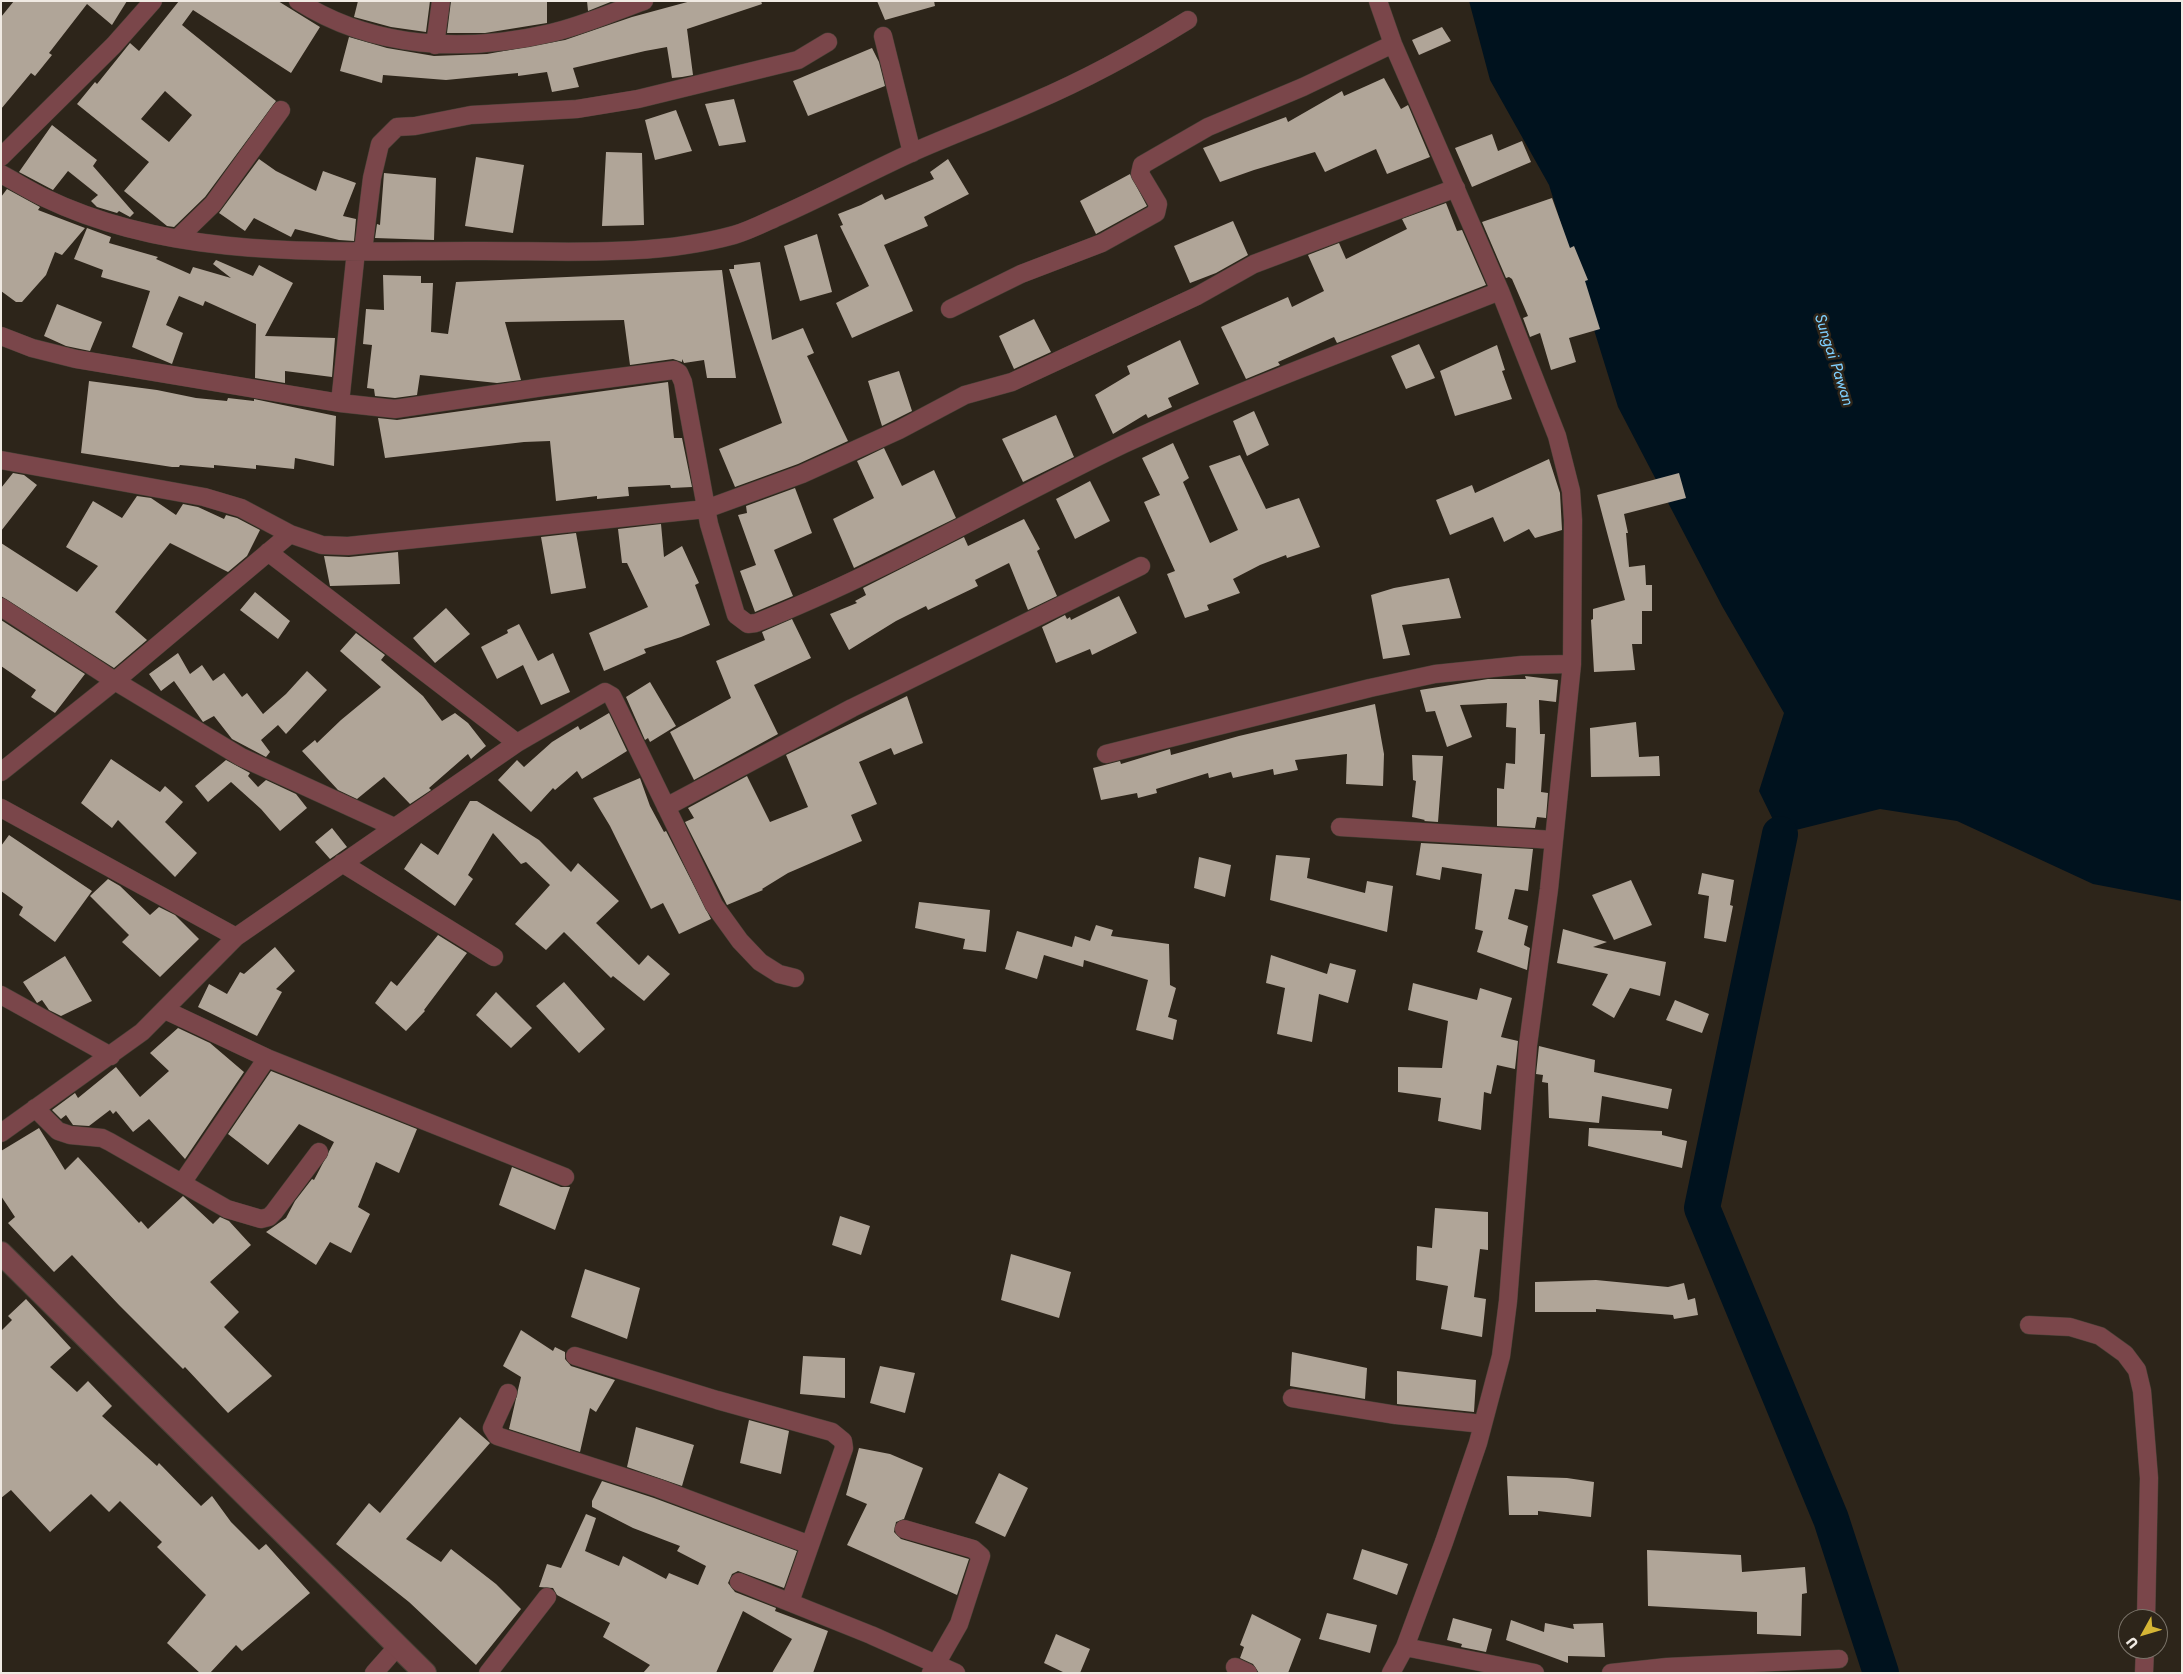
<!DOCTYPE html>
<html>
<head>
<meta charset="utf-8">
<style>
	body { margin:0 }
	#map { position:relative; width:2183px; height:1674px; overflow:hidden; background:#2d251a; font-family:Jost,sans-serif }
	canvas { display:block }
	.frame { position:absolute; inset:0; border:2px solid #f0eae3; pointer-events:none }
	.north { position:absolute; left:2118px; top:1609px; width:50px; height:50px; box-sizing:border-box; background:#2d251a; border:1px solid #7b746a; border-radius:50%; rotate:231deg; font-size:14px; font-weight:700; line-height:20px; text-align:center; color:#f0eae3 }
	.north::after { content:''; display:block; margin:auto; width:18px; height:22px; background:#d5b535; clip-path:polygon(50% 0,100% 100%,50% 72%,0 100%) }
</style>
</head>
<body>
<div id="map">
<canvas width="2183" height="1674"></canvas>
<div class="frame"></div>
<div class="north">U</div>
</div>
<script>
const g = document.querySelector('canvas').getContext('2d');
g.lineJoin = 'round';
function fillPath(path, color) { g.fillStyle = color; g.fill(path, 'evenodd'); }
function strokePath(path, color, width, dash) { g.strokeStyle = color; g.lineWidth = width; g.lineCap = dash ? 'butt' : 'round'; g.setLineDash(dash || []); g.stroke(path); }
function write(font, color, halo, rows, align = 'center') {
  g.font = font + ' Jost,sans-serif'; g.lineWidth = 5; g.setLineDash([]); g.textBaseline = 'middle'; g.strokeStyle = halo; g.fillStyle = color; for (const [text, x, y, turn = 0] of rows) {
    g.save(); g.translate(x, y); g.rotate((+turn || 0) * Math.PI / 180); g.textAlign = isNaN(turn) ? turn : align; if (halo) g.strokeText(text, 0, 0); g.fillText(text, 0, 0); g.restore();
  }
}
fillPath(new Path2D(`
	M1469,1h713v900l-89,-17 -136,-63 -77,-12 -100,25 -21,-43 25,-78 -62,-107 -104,-199 -69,-222 -59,-105z`), '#00121e');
strokePath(new Path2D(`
	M1780,834l-78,374 129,311 50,154`), '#00121e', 36);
fillPath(new Path2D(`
	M14,1h113l-15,24 -25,-21 -38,49 3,2 -17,21 -4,-3 -30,36v-92z
	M179,1h99l42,26 -29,46 -98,-63 -11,15 94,76 -71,96 -31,30 -7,-1 -43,-35 25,-29 -72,-58 18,-22 2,2 33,-41 9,8zM165,91l27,24 -23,27 -28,-23z
	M358,1h72l-4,31 -35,-5 -37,-10z
	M451,1h96v22l-62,10h-38z
	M587,1h26l-25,10z
	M691,1h70l1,3 -75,25 6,46 -11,2 -10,1 -5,-31 -22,4 -72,17 6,19 -27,5 -5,-20 -29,4v-3l-72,7 -63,-5 -1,8 -42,-12 9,-34 38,11 47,8 53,-2 78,-14 67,-23z
	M877,1h57l1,5 -50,14z
	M1442,27l9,14 -32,14 -7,-15z
	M872,48l7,14 6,24 -77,30 -15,-35z
	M1384,78l17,31 7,-4 22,52 -43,17 -11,-25 -51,23 -10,-20 -61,18 -34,12 -17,-34 83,-31 2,5 54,-31 2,5z
	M734,99l12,43 -27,4 -14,-42z
	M676,110l16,41 -37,9 -10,-40z
	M52,125l45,35 -4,6 41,47 -4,4 -11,-6 -2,2 -20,-6 -6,-6 7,-6 -30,-24 -15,19 -34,-18z
	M1492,134l6,17 24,-10 9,21 -59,25 -17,-39z
	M606,152l36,1 2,72 -42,1z
	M476,157l48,8 -11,68 -48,-7z
	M259,159l17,12 40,20 7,-20 33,12 -13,33 13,3 -2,22 -15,-1 -44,-11 -4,8 -37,-19 -9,13 -26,-18z
	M948,159l21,35 -45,23 4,9 -44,19 29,66 -61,27 -16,-35 33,-17 -29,-60 3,-1 -5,-11 23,-9 21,-11 3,6 49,-21 -4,-7z
	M384,173l52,5 -2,62 -59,-2 2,-14 3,1z
	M1130,174l17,32 -51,28 -16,-33z
	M7,189l33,18 -2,3 47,18 -23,27 -7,-3 -9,23 -24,27h-6l-15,-11v-94z
	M1552,198l18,50 4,-2 14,34 -3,1 15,48 -31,9 7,24 -25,8 -11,-37 -10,4 -7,-19 5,-2 -16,-37 -3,-2 -3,1 -24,-56z
	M1446,203l11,28 5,-1 24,55 -149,58 -3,-6 -56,25 2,3 -34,14 -25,-52 67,-30 4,10 32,-16 -16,-36 31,-12 7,16 61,-30 -5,-10z
	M1233,221l15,34 -32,18 -26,10 -16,-37z
	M87,228l24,9 -2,6 49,14 -2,2 34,15 3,-7 38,11 -18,-14 3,-4 37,16 6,-11 34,18 -28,53 70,2 -3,39 -47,-6v12l-30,-5 1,-54 -51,-23 -2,5 -24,-10 -13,29 17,8 -11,31 -40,-17 18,-56 -49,-14 2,-7 -29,-11z
	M817,234l15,58 -32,9 -16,-55z
	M760,262l12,78 31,-12 11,25 -7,3 41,85 -50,23 -63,23 -16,-38 63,-26 -53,-154h5v-4z
	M722,270l14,108h-29l-3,-18 -20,3 -2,-4v3l-9,-3 -43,6 -6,-45 -119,2 16,58 -24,3 -77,-8 -3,20 -22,3 -20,-2 -1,-7 -7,-1 5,-43 -9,-1 3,-35 18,1 -1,-35 38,1v7h12l-2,49 17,2 8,-52z
	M57,304l45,18 -12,29 -24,-5 -22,-10z
	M1034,319l17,33 -37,17 -15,-33z
	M1180,340l19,44 -31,14 4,9 -24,11 -2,-4 -33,20 -18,-39 35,-21 -3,-8z
	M1419,344l16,34 -29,11 -15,-33z
	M1497,345l8,25 -3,1 10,28 -57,17 -15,-45z
	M899,371l13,40 -30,15 -14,-45z
	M89,381l68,9 39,8 31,3 1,-3 26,3v-2l82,17 -2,50 -39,-8 -1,11 -38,-4v4l-42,-4v3l-34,-3 -1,2h-7l-91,-14z
	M668,382l6,56h8l10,49 -21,1 -1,-3 -42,2 1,9 -32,3v-3l-41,5 -6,-60 -26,1 -139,16 -7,-40 19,2z
	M1254,411l15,34 -22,11 -14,-35z
	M1056,415l18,42 -51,25 -21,-43z
	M1173,443l16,35 -6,4 27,61 28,-13 -29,-64 31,-11 26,54 33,-11 21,49 -33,11 -1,-3 -26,10 -27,14 7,14 -33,12 2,5 -24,8 -18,-44 8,-3 -31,-69 16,-7 -18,-37z
	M884,448l18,38 32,-16 22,48 -102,50 -21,-49 41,-21 -17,-37z
	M1549,459l11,34 2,37 -27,8 -6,-9 -25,13 -11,-25 -43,18 -14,-35 36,-15 3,8z
	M13,473l11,2 13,10 -36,46v-43z
	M1679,473l7,25 -62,16 4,19h-2l3,34 16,-2 1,20h6v26h-10v33h-10l3,26 -41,2 -3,-52 2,-1v-10l32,-9 -28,-105z
	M1090,481l20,40 -35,18 -19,-40z
	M795,488l17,45 -38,17 19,46 -38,16 -15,-41 16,-6 -18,-50 9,-2 -1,-7z
	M137,496l14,2 25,17 7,-11 15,3 26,12 2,-4 11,3 23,12 -13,26 -19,16 -58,-29 -55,69 32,28 -33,28 -113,-72v-53l76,49 21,-26 -32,-19 27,-46 29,17z
	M1024,519l16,30 -3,2 20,45 -29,14 -19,-47 -34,17 3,6 -50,24 -2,-4 -30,15 -47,29 -19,-36 27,-11 -2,-2 11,-6 -3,-7 101,-51 4,9z
	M661,524l3,33 18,-11 17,37 -4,2 15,40 -29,12 -37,12 2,4 -42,18 -15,-38 59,-26 -21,-44h-5l-4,-34z
	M576,533l10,55 -35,6 -10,-57z
	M398,552l2,32 -70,2 -6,-30 25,1z
	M1449,578l12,40 -59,7 8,30 -27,4 -12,-64 23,-7z
	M255,592l35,29 -12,18 -38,-29z
	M1119,596l18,37 -45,22 -2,-6 -34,14 -14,-36 23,-12 2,4 3,-2 1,3z
	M446,608l24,26 -35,29 -22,-25z
	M792,619l19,39 -57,27 24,49 -84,46 -24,-48 61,-34 -15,-37 49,-21 -3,-8z
	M1,620l84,54 -30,39 -24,-16 5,-7 -35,-24z
	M519,624l19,37 15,-8 17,39 -29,13 -18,-40 -26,14 -16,-32 27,-14 -1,-3z
	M356,633l29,22 -4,5 42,36 19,25 13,-8 13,10 18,23 -15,13 -3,-5 -39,34 2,2 -21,14 -26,-27 -27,22 -19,-9 -36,-39 13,-11 2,3 24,-23 40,-33 -41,-36z
	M178,653l12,21 12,-9 11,16 11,-8 18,24 5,-4 16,21 23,-20 21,-23 20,19 -41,44 -8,-9 -17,15 9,12 -4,5 -34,-18 -18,-23 -11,6 -29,-41 -13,10 -12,-17z
	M1525,676l33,4 -2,22 -17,-2 1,34h5l-4,58 7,1 -2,25 -9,-1 -2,11 -38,-2v-38l7,1 2,-26 9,1 1,-36 -10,-1 1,-24 -47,2 12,32 -25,10 -12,-36 -9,1 -6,-22 68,-11h38z
	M650,682l26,44 -26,16 -2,-4 -3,2 -19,-43z
	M907,696l16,47 -29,12 -3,-7 -32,14 18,42 -26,11 11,26 -74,32 -26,16 1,1 -36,15 -42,-83 9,-4 -6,-10 59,-32 23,46 38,-15 -22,-52z
	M1375,704l9,50 -1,32 -37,-2 1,-30 -52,6 3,10 -24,5 -1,-6 -40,9 -2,-6 -22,6 -1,-5 -52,16 1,4 -19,5 -1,-5 -36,7 -8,-32 27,-7 1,3 49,-15 1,6 68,-19z
	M609,713l18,38 -45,28 -5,-8 -22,19 -2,-2 -22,24 -33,-32 19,-20 7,7 28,-25 26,-16 2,4z
	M1636,722l3,35 20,-1 1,20 -69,1 -1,-49z
	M1412,755l31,1 -5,66 -14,-1 1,-1 -13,-3 4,-36 -3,-1z
	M111,759l49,33 5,-6 18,16 -18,20 32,31 -22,24 -57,-57 -6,8 -31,-25z
	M226,760l24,13 -2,3 10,11 8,-7 30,14 11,14 -27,23 -19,-22 -30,-27 -23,20 -13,-16z
	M640,778l10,28 14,26 2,-1 45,88 -32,15 -16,-31 -12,6 -41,-83 -17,-28z
	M470,801h7l62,39 32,32 7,-9 41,38 -23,22 43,42 9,-10 22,19 -26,27 -31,-25 -2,2 -47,-46 -18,18 -31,-26 35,-39 -24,-23 -5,2 -28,-31 -25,42 5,4 -18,27 -51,-37 17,-26 17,12z
	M332,828l15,19 -17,12 -15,-17z
	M9,835l83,56 -37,51 -36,-27 4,-8 -22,-16v-45z
	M1421,843l112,6 -5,42 -13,-2 -7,30 20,7 -4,19 6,3 -3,22 -50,-18 6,-21 -8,-2 7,-55 -40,-7 -2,13 -24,-5z
	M1276,855l34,3 -3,20 58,15 2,-12 26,5 -6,46 -117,-32z
	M1199,857l32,8 -6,32 -31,-9z
	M1702,873l32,7 -4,25 3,1 -7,36 -22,-4 5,-42 -11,-2z
	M108,879l12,7 30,29 9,-8 16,8 24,24 -39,38 -38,-35 7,-7 -39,-39z
	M1631,880l21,45 -38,15 -22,-45z
	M919,902l71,8 -4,42 -23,-3 2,-10 -50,-11z
	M1096,925l17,5 -2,6 58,8 1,41 6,3 -8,29 9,3 -4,20 -37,-10 12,-50 -64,-20 -1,7 -39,-12 -7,24 -32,-10 12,-38 55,16 3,-11 15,5z
	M1563,929l44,13 -14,5 73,15 -6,34 -30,-8 -16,30 -22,-13 16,-31 -51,-11z
	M438,935l29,18 -43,57 1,1 -19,20 -31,-28 16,-22 6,5z
	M275,947l20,24 -19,18 6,3 -25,44 -59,-29 11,-23 18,10 13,-22 4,2z
	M1271,955l56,19 3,-11 26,7 -8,33 -29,-9 -7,48 -35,-8 8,-46 -19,-5z
	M65,956l27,45 -31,15 -12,-6 -7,-10 -5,3 -14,-21z
	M564,982l41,47 -26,24 -43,-47z
	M1413,983l64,17 3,-12 32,10 -11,39 17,4 -3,28 -18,-4 -6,29 -7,-2 -3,38 -43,-9 3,-23 -43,-6v-25l44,1 6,-47 -40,-11z
	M496,992l36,36 -21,20 -35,-33z
	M1675,1000l34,14 -7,19 -36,-13z
	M178,1028l32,15 34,29 -59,87 -36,-40 -16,13 -17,-21 -3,3 -3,-4 -21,16 -16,-1 -7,-10 -5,4 -9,-9 23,-17 3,5 38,-31 24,30 29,-26 -19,-18z
	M1539,1046l56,14 -1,12 78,17 -4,20 -66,-13 -3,27 -50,-5 -1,-35 -6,-1 1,-7 -7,-1z
	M271,1071l146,58 -18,44 -23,-11 -18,45 12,7 -19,39 -21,-11 -14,23 -50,-33 20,-14 9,-17 17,-22 2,1 20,-38 -35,-18 -31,41 -40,-31z
	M39,1128l26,42 13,-13 61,66 2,-2 7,8 35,-33 30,28 7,-7 9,4 22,24 -41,37 29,30 -15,15 48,49 -44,37 -43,-46 -2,2 -64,-64 -47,-50 -18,17 -46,-49 7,-6 -14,-21v-45z
	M1589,1128l73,3v4l25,6 -5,27 -94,-22z
	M512,1167l49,20h9l-15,43 -56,-25z
	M1435,1208l53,4v38l-8,-1 -6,48 12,2 -4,38 -41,-8 7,-43 -32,-6 1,-34 15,2z
	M840,1216l30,10 -9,29 -29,-10z
	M1011,1254l60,18 -12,46 -58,-18z
	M585,1269l55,19 -13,51 -56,-22z
	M1596,1280l72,7 16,-4 4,17 7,-2 3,17 -24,4 -1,-4 -77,-6v3h-61v-30z
	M26,1299l45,49 -21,19 27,25 11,-11 24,25 -10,10 55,50 2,-3 42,43 11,-10 19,26 28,28 7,-6 44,49 -68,58 -6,-6 -26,28h-10l-33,-30 39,-48 -49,-48 5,-5 -42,-41 -11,11 -18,-18 -41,38 -39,-42 -10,8v-167l11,-11 -4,-4z
	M521,1330l32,21 2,-4 10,5v7l6,7 44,14 -19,32 -6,-4 -10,44 -71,-23 12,-52 -18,-11z
	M1292,1352l75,16 -2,31 -75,-13z
	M803,1356l42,2v40l-45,-4z
	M880,1366l35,7 -10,40 -35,-10z
	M1397,1371l79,9 -2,32 -77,-8z
	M460,1417l30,26 -84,96 35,23 10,-13 45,35 25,25 -45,56 -67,-63 -73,-58 33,-41 11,10z
	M749,1420l40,11 -8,43 -41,-11z
	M636,1427l58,18 -12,41 -55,-19z
	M859,1448l31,6 33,14 -19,51 -8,3 -2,10 7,7 68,20 -12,36 -110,-50 20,-41 -21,-9z
	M999,1473l29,15 -23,49 -30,-14z
	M1507,1476l60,2 27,4 -3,35 -53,-6v4h-29z
	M602,1481l52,17 143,53 -13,37 -46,-17 -6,3 -4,9 7,9 41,16 -1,3 53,20 -15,42h-41l20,-34 -49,-28 -27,62h-73l7,-8 -47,-28 7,-14 -53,-28 -4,-7 -14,-1 8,-23 14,4 25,-54 10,4 -11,33 34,15 4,-10 43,23 3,-6 29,12 8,-19 -29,-15 3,-5 -47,-18 -41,-21v-6z
	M1362,1549l46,15 -11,31 -44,-16z
	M1647,1550l94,5 1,17 63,-5 2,26 -5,1 -1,42 -44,-2v-22l-109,-6z
	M1327,1613l50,12 -7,28 -51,-14z
	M1252,1614l49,25 -13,34h-29l-6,-9 -13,-6 4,-11 -4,-2z
	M1453,1618l39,11 -6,23 -25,-5 1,-3 -15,-4z
	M1511,1620l33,12 1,-9 29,6 -1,-5 30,-1 2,34 -37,-1v7l-62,-23z
	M1056,1634l34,15 -10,24h-15l-21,-10z`), '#b0a598');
const minor = new Path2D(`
	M298,1c75,48 167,52 253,32 31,-7 62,-21 93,-32
	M1378,1l15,43 107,247 57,145 14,55 2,29 -1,144 -23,225 -21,156 -20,256 -7,55 -23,87 -34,99 -39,105 -14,26
	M883,36l29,117
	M435,45l6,-44
	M1,157l113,-112 39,-44
	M1,174c15,8 29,17 44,24 135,65 294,52 439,53 83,0 170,6 250,-16 14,-4 28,-11 41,-17 46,-20 90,-44 136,-65 40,-18 82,-33 122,-51 54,-23 105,-51 155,-82
	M178,238l35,-34 68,-94
	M356,251l-16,152 55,6 148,-22 131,-17 5,3 4,9 26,142 27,91 12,9 8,-1c127,-50 245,-120 368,-179 123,-58 250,-103 376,-153
	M363,251l9,-73 8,-34 17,-17 18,-1 56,-11 106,-6 61,-10 160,-39 30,-18
	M950,309l71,-35 81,-31 54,-30 2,-9 -18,-30 2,-9 66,-38 95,-40 90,-43
	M1,336l31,12 44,11 264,44
	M1,460l203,37 37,11 49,26 -175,147 -114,91
	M290,534l32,11 26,1 358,-37 96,-35 97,-44 66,-35 47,-13 185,-86 57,-32 202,-76
	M268,552l249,191
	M1,607l114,74 126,76 153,70
	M1106,754l264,-66 65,-14 87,-9 50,-1
	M666,807l186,-99 289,-142
	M1,808l235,129
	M1340,827l214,13
	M342,863l152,94
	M1,995l110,61
	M165,1010l102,48 298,119
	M35,1108l23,23 12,4 32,3 8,4 117,67 34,10 8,-2 5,-5 45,-60
	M1,1133l141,-101 94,-95 281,-194 88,-51 7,4 7,14 95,195 26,36 20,21 19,12 16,4
	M182,1183l85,-125
	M2029,1325l41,2 30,9 25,18 12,16 5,21 7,87 -3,141
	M575,1356l142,44 115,32 11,9 1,7 -54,154
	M508,1393l-16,35 5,8 161,52 152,57
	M1292,1398l104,17 87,9
	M904,1529l69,20 8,7 -22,68 -28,49
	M739,1582l132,53 85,38
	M1405,1647l130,26
	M1235,1667l13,6
	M374,1673l24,-27
	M488,1673l59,-76
	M1611,1673l56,-6 172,-8
	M2144,1673l1,-24`);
const tertiary = new Path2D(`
	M1,1253l424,420`);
strokePath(minor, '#484136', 19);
strokePath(tertiary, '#484136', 24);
strokePath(minor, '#7a464a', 18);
strokePath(tertiary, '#7a464a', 22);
write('italic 16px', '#7fcffe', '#2d251a', [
	["Sungai Pawan",1833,360,72]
]);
</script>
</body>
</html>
